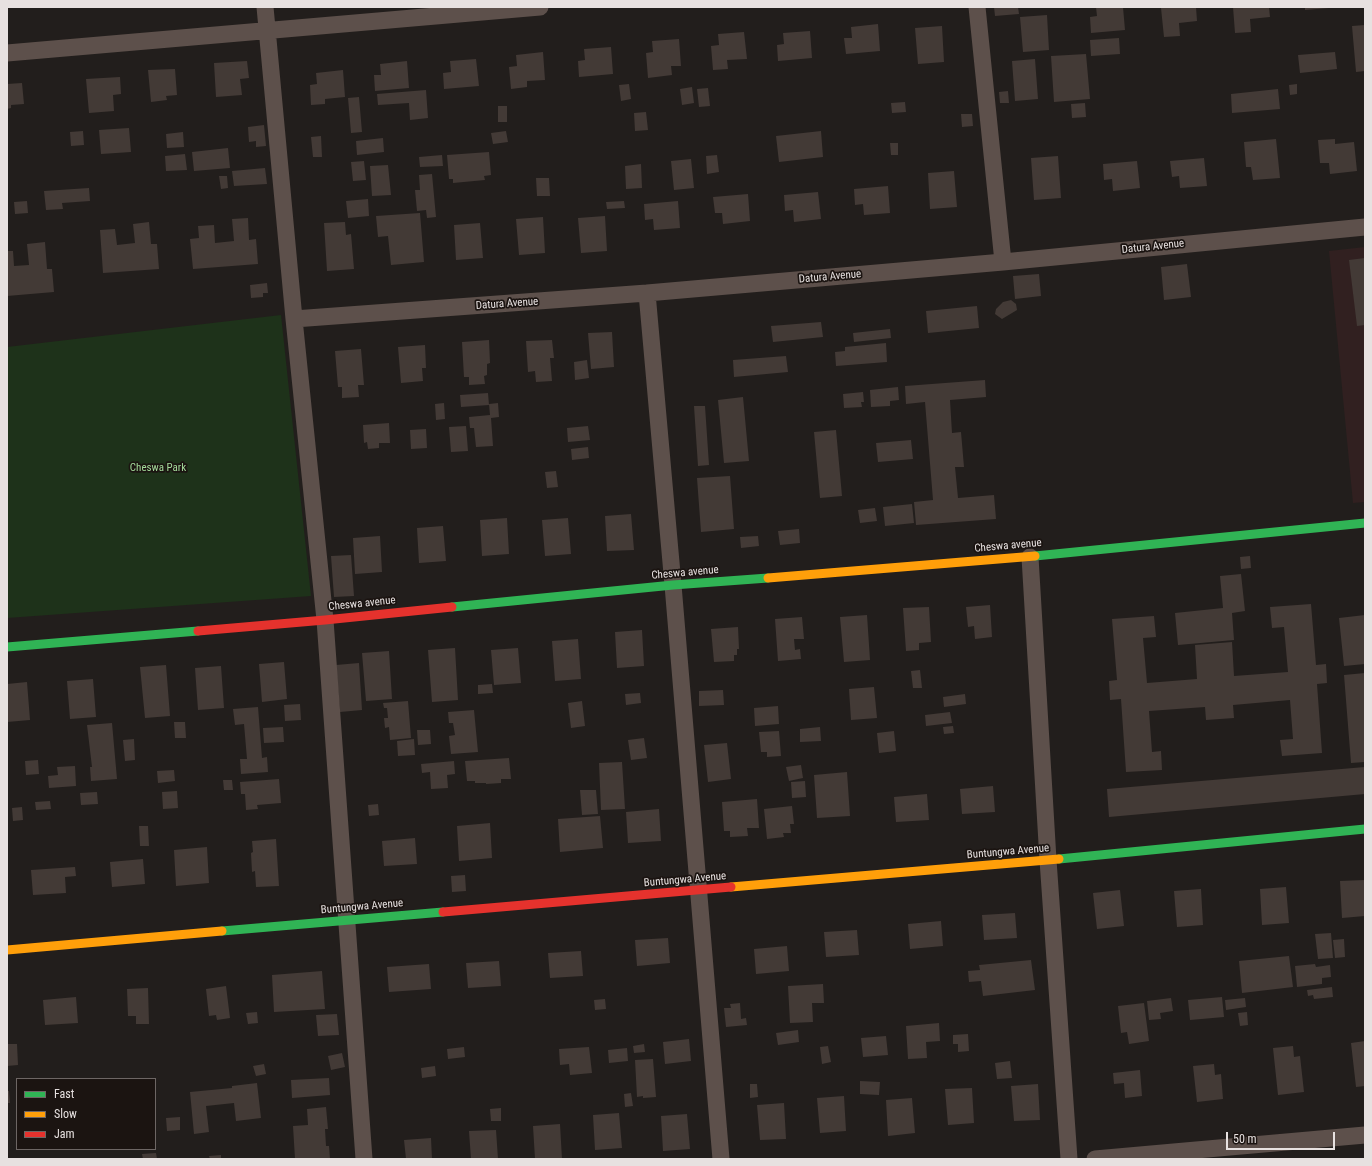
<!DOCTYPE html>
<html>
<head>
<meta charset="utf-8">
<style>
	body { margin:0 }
	#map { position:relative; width:1372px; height:1166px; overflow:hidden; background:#221e1c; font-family:"Roboto Condensed",sans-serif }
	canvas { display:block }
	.frame { position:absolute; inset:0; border:8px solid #e7e1e0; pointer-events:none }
	.legend { position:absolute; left:16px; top:1078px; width:140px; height:72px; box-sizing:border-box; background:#1b1411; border:1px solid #6d6664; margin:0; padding:5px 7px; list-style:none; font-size:12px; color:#e7e1e0 }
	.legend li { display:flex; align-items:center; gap:8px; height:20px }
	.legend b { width:20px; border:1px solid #6d6664 }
	.scale { position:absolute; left:1226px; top:1132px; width:109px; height:18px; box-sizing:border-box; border:2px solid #e7e1e0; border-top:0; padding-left:5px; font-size:12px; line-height:14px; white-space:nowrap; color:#e7e1e0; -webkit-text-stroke:3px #1b1411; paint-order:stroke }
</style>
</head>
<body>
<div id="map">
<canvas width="1372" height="1166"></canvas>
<div class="frame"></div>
<ul class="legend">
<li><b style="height:5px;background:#30b455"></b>Fast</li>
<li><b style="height:5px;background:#ff9f0a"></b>Slow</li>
<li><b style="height:5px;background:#e5322d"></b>Jam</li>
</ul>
<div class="scale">50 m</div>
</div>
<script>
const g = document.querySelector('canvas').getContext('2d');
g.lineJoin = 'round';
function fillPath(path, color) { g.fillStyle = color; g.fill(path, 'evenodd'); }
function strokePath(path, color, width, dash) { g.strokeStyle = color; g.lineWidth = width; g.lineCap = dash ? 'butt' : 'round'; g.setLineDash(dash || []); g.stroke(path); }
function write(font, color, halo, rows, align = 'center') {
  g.font = font + ' "Roboto Condensed",sans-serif'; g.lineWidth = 3.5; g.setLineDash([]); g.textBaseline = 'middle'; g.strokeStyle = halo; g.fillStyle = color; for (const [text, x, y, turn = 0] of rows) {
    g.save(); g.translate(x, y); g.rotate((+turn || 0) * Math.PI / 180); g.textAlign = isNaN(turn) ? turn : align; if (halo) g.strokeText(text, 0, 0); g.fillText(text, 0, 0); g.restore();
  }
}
fillPath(new Path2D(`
	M1365,247v255l-12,1 -24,-252z`), '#312020');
fillPath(new Path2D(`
	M281,315l30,281 -304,22v-271z`), '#1e321a');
fillPath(new Path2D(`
	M994,7h24l1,7 -24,2z
	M1096,7h27l2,23 -34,3 -1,-16 7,-1z
	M1169,7h27l1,14 -18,2 1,13 -16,1 -3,-29z
	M1233,7h36l1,10 -20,2 1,13 -16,1z
	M1305,7h24v1l-24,2z
	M1047,15l2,35 -26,2 -3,-35z
	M878,24l2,27 -34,3 -2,-16h8l-1,-11z
	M1365,25v46l-9,1 -4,-46z
	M942,26l2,36 -26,2 -3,-36z
	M810,31l2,27 -34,3 -1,-16 7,-1 -1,-11z
	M744,32l3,27 -20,1 1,9 -15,1 -2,-24 8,-1 -1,-11z
	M1119,38l1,16 -29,2 -1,-16z
	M679,39l2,27h-10l1,9 -24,3 -2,-25 7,-1 -1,-11z
	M611,47l2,27 -34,3 -1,-16 7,-1 -1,-11z
	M543,52l2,28 -18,1v6l-16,2 -2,-22 8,-1 -1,-11z
	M1335,52l2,17 -37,4 -2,-18z
	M1086,54l4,45 -36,3 -3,-46z
	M476,59l3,27 -35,3 -1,-16 8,-1 -1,-11z
	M1035,59l3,40 -23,2 -3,-40z
	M247,61l2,17 -9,1 2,16 -26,2 -2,-34z
	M407,61l2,27 -34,3 -1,-16h7l-1,-11z
	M175,69l2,26 -11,1 1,4 -16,2 -3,-32z
	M343,70l2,27 -20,2v5l-14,1 -1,-20 7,-1 -1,-11z
	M120,77l1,17 -8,1 1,16 -25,2 -3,-34z
	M22,83l2,21 -13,1v3l-4,1v-25z
	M629,84l2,15 -10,2 -2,-16z
	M1297,84v10l-7,1 -1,-10z
	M692,87l2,16 -12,2 -2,-16z
	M708,88l2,18 -11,1 -2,-18z
	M1278,89l2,20 -48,4 -1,-19z
	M426,90l2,28 -18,2 -1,-17 -31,2 -1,-11z
	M1008,91l1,12h-9l-1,-11z
	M359,97l3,35 -11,1 -3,-35z
	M905,102l1,10 -14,1 -1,-10z
	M1085,103l1,14 -14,1 -1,-14z
	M498,106h9v16h-9z
	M646,112l2,18 -13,1 -1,-18z
	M961,114h11l1,12 -11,1z
	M264,125l2,21 -10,1v-6l-7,1 -1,-15z
	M129,128l2,24 -30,2 -2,-24z
	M83,131l1,14 -13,1 -1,-14z
	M506,131l2,11 -15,2 -2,-11z
	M821,131l2,26 -44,5 -3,-26z
	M183,132l1,15 -17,1 -1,-14z
	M321,136l1,21h-9l-2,-20z
	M383,138l1,14 -27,3 -1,-14z
	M1276,139l4,39 -27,2 -2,-13h-5l-2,-25z
	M1335,139v5l19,-2 3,29 -27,3 -1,-11h-9l-2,-23z
	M890,143h8v12h-7z
	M228,148l2,20 -36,3 -2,-19z
	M489,152l2,23 -7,1 1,4 -32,3v-4h-4l-2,-24z
	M185,154l2,16 -21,1 -1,-15z
	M442,155l1,11 -23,1 -1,-10z
	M717,155l2,17 -12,2 -1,-18z
	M1058,156l3,42 -27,2 -3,-42z
	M1204,158l3,28 -27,2 -1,-12 -7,1 -2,-16z
	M691,159l3,29 -20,2 -3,-29z
	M364,161l2,19 -13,1 -2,-19z
	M1137,161l3,27 -27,3 -1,-12 -8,1 -1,-16z
	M641,164l1,24 -16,1 -1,-23z
	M388,165l3,30 -19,1 -2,-30z
	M265,168l2,16 -33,2 -2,-15z
	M954,171l3,36 -27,2 -2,-36z
	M432,174l4,43 -9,1 -1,-8 -9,1 -2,-21h5l-1,-15z
	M219,176h8l1,12 -7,1z
	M536,178h13l1,18h-13z
	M888,186l2,27 -26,2 -1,-11 -8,1 -1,-16z
	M89,188l1,13 -28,2 1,6 -17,1 -2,-19z
	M818,192l3,27 -27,3 -1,-12 -8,1 -1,-16z
	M748,194l2,27 -27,3 -1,-11h-7l-2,-16z
	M368,199l1,17 -21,2 -2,-17z
	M27,201l1,12 -13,1 -1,-12z
	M624,201l1,7 -18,1 -1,-7z
	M678,201l2,27 -26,2 -1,-11 -8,1 -1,-16z
	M420,213l4,49 -33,3 -3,-29 -10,1 -2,-21z
	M605,216l2,35 -26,2 -3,-35z
	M543,217l2,36 -26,2 -3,-36z
	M248,218l1,22 7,-1 2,25 -65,5 -3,-30 9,-1 -1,-12 16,-1 1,18 19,-2 -2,-22z
	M149,222l2,22h6l2,25 -56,4 -3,-43 15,-1 2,16 18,-2 -2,-19z
	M345,222l1,13 5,-1 3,35 -27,2 -3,-48z
	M480,223l3,35 -27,2 -2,-35z
	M45,242l2,27h5l2,23 -47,4v-45h6l1,15 15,-1 -2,-21z
	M1365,258v67l-8,1 -8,-66z
	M1187,264l4,33 -27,3 -3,-33z
	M1039,274l2,22 -26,3 -2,-23z
	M267,283l1,10h-5v4l-12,1 -1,-13z
	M1011,300l5,4 1,6 -15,9 -7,-5 1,-5 7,-7z
	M977,306l2,22 -51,5 -2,-22z
	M821,322l2,15 -50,5 -2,-16z
	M890,329l1,9 -37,4 -1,-9z
	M612,332l2,35 -23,2 -3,-36z
	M489,340l1,23 -3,1v11l-3,1 1,8 -16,1v-8h-5l-2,-35z
	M552,340l2,18h-4l2,23 -16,1 -1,-11 -7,1 -2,-31z
	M886,343l1,19 -51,4 -1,-14 10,-1v-4z
	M425,345l1,23h-4l1,13 -22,2 -3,-36z
	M361,349l3,36h-6l1,12 -17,1v-11h-4l-3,-36z
	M786,356l2,16 -54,5 -1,-17z
	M587,360l2,18 -14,2 -1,-18z
	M985,380l1,17 -36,3 2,33 9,-1 3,35h-9l3,31 36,-3 2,24 -80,6 -2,-23 19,-2 -8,-98 -19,2 -1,-18z
	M898,387l1,13 -9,1v5l-19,1 -1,-17z
	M863,392l1,10h-3l1,5 -18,1 -1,-14z
	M488,393l1,12 -28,2 -1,-12z
	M743,397l6,64 -25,2 -6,-63z
	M444,403l1,16 -9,1 -1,-16z
	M498,403l1,14 -8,1 2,28 -17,1 -2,-19h-4l-1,-11 21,-2 -1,-11z
	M694,406h11l4,59 -11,1z
	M389,423l1,20h-11v5l-11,1 -1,-7 -3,1 -1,-18z
	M466,426l2,25 -17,1 -2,-25z
	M588,426l2,14 -22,2 -1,-14z
	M426,429l1,19 -16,1 -1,-19z
	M836,430l6,66 -22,2 -6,-66z
	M911,440l2,19 -35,3 -2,-19z
	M588,447l1,11 -17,2 -1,-11z
	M556,471l2,16 -11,1 -2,-16z
	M730,476l4,53 -33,3 -4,-54z
	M912,504l2,19 -29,3 -2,-19z
	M875,508l2,13 -17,2 -2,-13z
	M631,514l3,36 -27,1 -2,-35z
	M507,518l2,36 -27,2 -2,-36z
	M568,518l3,36 -26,2 -3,-36z
	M443,526l3,35 -27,2 -2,-35z
	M799,529l1,14 -20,2 -2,-14z
	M380,536l2,36 -27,2 -2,-36z
	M758,536l1,10 -18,2 -1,-11z
	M351,555l3,41 -20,1 -3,-41z
	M1250,556l1,12 -10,1 -1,-12z
	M1241,574l4,37 -13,2 2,27 -56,5 -3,-32 48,-5 -3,-32z
	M1311,604l5,61 10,-1 1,19 -10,1 5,69 -40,3 -2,-16 13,-1 -3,-39 -57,5 1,13 -28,2 -1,-13 -56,4 3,41 9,-1 1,19 -36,2 -5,-73 -11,1 -1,-19 8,-1 -5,-61 42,-3 2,21 -13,1 4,45 50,-4 -2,-34 37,-3 2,34 54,-4 -4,-45 -12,1 -2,-21z
	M990,605l2,32 -17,2 -1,-13 -6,1 -2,-20z
	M929,607l2,35 -12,1v7l-13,1 -3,-43z
	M867,615l3,45 -26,2 -4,-45z
	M1365,615v49l-21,2 -5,-48z
	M802,617l2,22h-10l1,11 5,-1 1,10 -23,2 -3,-42z
	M738,627l1,22h-2v6h-3v6l-20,1 -3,-33z
	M642,630l2,36 -27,2 -2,-36z
	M578,639l3,40 -26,2 -3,-40z
	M455,648l3,52 -26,2 -4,-52z
	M518,648l3,35 -27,2 -3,-35z
	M389,651l3,48 -26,2 -4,-48z
	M284,662l3,37 -25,3 -3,-38z
	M359,663l3,47 -22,2 -4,-47z
	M166,665l4,51 -25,2 -5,-51z
	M221,666l3,42 -26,2 -3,-42z
	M920,670l2,18h-9l-2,-17z
	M1365,673v89l-14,1 -7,-88z
	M93,679l3,38 -26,2 -3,-38z
	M27,682l3,38 -23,2v-38z
	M492,684l1,9 -15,1v-9z
	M874,687l3,31 -26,2 -2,-31z
	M723,690l1,15 -25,1v-15z
	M640,693l1,10 -15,2 -1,-11z
	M965,694l1,10 -22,3 -1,-10z
	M408,701l3,37 -21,2 -1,-13 -4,1 -1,-10h4l-1,-10h-3l-1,-5z
	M582,701l3,25 -14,2 -3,-25z
	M300,704l1,16 -16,1 -1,-16z
	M778,706l1,18 -24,2 -1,-18z
	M258,707l4,51 5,-1 1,15 -27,2 -1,-15h7l-3,-35 -9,1 -2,-16z
	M474,710l4,42 -27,2 -2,-18 6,-1 -2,-12h-4l-1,-11z
	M950,712l2,11 -26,3 -1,-11z
	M174,722h11l1,16h-11z
	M112,723l5,56 -26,2 -1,-14h2l-5,-42z
	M953,726l1,7 -10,1 -1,-7z
	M283,727l1,15 -20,1 -1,-15z
	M820,727l1,14 -21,1v-13z
	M417,730h13l1,14 -13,1z
	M779,731l2,25 -14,1v-5h-6l-2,-20z
	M894,731l2,20 -17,2 -2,-20z
	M644,738l3,20 -16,2 -3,-20z
	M134,739l1,21 -10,1 -2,-21z
	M414,739l1,16 -17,1 -1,-15z
	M727,743l4,36 -23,3 -4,-37z
	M509,758l2,21h-10v4l-15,1v-1h-11v-2h-8l-2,-20z
	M38,760l1,14 -13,1 -1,-14z
	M454,761l1,13 -8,1 1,13 -17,1 -1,-17 -8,1 -1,-9z
	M622,762l3,47 -24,1 -2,-47z
	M801,765l2,13 -14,3 -3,-14z
	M75,766l1,20 -27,2 -1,-12 10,-1 -1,-8z
	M1365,767v27l-256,23 -2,-28z
	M174,770l1,11 -17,2 -1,-12z
	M847,772l3,44 -33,2 -3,-43z
	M279,779l2,24 -24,2 1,4 -12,1 -1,-16h-4l-1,-12z
	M223,780h9l1,10h-9z
	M805,781l1,16 -14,1 -1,-16z
	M993,786l2,26 -33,2 -2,-25z
	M580,790h16l2,24 -16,1z
	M177,791l1,17 -15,1 -1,-17z
	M97,792l1,12 -17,1 -1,-12z
	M927,794l2,26 -33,2 -2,-25z
	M757,799l2,29h-12l1,8 -18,1v-6h-6l-2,-29z
	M50,801l1,8 -15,1 -1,-8z
	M378,804l1,11 -10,1 -1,-11z
	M792,806l2,18h-4l1,9h-8l1,4 -17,2 -3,-30z
	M22,807l1,13 -10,1 -1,-13z
	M659,809l2,32 -33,2 -2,-31z
	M600,816l3,32 -43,4 -2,-33z
	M490,823l2,35 -33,3 -2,-35z
	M139,826h9l1,20h-9z
	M415,838l2,26 -33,2 -2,-25z
	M276,839l3,47 -23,1 -1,-16 -3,1 -1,-19 2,-1 -1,-11z
	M207,847l2,36 -33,3 -2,-36z
	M143,859l2,25 -33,3 -2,-25z
	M75,867l1,9 -11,1 1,16 -33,2 -2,-25z
	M465,875l1,16 -14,1 -1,-16z
	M1365,880v36l-23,2 -2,-37z
	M1286,887l3,36 -27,2 -2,-36z
	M1201,889l2,36 -26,2 -3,-36z
	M1120,890l4,36 -27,3 -4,-36z
	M1015,913l2,25 -33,2 -2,-25z
	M941,921l2,25 -33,3 -2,-25z
	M857,930l2,25 -33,2 -2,-25z
	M1331,933l2,25 -15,1 -3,-25z
	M668,938l2,25 -33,3 -2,-26z
	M1344,939l1,18 -10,1 -2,-18z
	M787,946l2,25 -33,3 -2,-25z
	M581,951l2,25 -33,2 -2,-25z
	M1289,956l4,31 -51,6 -3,-32z
	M1031,960l4,30 -52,6 -2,-15 -12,1 -1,-11 12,-1 -1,-5z
	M499,961l2,25 -33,2 -2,-25z
	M429,964l2,25 -42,3 -2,-25z
	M1315,964l1,3 14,-2 1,12 -9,1v6l-25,3 -2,-21z
	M322,971l3,38 -51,3 -2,-37z
	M823,984l1,19h-12l1,19 -23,1 -2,-37z
	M226,986l4,32 -13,2 -1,-5 -7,1 -3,-27z
	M1332,987l1,10 -19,2 -1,-4 -5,1 -1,-6z
	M148,988l1,36h-13v-8h-8l-1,-27z
	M76,997l2,26 -33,2 -2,-25z
	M1222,997l2,20 -34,3 -2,-20z
	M1171,998l2,13 -13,2 1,6 -12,1 -2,-19z
	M1245,998l1,9 -20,3 -1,-10z
	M605,999l1,10 -11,1 -1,-10z
	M740,1003l1,16 5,-1 1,7 -21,2 -2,-19h7l-1,-4z
	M1144,1003l5,38 -20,3 -2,-12 -6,1 -3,-27z
	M257,1012l1,11 -10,1 -2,-11z
	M1247,1012l1,13 -8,1 -2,-13z
	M337,1014l2,21 -21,1 -2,-21z
	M939,1023l1,18 -14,1 1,16 -19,1 -2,-33z
	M798,1030l1,12 -21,3 -2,-12z
	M968,1034l1,17 -11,1v-8h-5v-9z
	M886,1036l2,19 -25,2 -2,-19z
	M689,1039l2,22 -26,3 -2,-22z
	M1365,1041v45l-9,1 -5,-44z
	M7,1044h10l1,21 -11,1z
	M644,1044l1,8 -11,1 -1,-7z
	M828,1046l3,16 -9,2 -2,-17z
	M1293,1046l1,11 6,-1 4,36 -26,3 -5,-47z
	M464,1047l1,10 -17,2 -1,-10z
	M589,1047l3,26 -22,2 -1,-11 -9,1 -1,-16z
	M627,1048l1,13 -19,2 -1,-13z
	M342,1053l3,14 -14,3 -3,-14z
	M653,1059l3,38 -13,1v-2l-6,1 -2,-37z
	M1010,1061l2,17 -15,1 -2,-16z
	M264,1064l2,10 -10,2 -3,-10z
	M1214,1064l1,11 6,-1 2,25 -26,3 -4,-36z
	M435,1066l1,10 -14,2 -1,-10z
	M1140,1070l2,26 -17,2 -1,-15 -10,1 -1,-11z
	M329,1078l1,17 -38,3 -1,-18z
	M860,1081l20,1 -1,13 -19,-1z
	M257,1083l4,35 -25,3 -2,-18 -28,3 3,26 -15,2 -4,-42 42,-4v-2z
	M750,1084h7l1,13 -8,1z
	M1038,1084l2,36 -26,1 -3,-35z
	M972,1088l2,35 -26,2 -3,-36z
	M7,1091h2l1,12h-3z
	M631,1093l2,13 -8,1 -1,-13z
	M844,1096l2,35 -26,2 -3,-35z
	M912,1098l3,35 -27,3 -2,-36z
	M784,1103l2,36 -26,1 -3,-35z
	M326,1107l2,22h-3l1,17h3l1,13h-35l-2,-33 15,-1 -1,-16z
	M501,1108v13h-10l-1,-12z
	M619,1113l3,35 -27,2 -2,-35z
	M687,1114l3,35 -27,2 -2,-35z
	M180,1117v13l-13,1 -1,-13z
	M560,1124l2,35h-27l-2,-33z
	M496,1130l2,29h-27l-2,-28z
	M431,1138l1,21h-26l-2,-19z
	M156,1153l1,6h-14l-1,-5z
	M221,1155v4h-11l-1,-3z`), '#433a36');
strokePath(new Path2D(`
	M265,7l29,312 31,301 39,539
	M977,7l26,255
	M7,53l533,-46
	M647,293l26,292 48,574
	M294,319l353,-26 356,-31 362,-35
	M1030,557l18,303 21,299
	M1095,1159l270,-24`), '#5d504b', 17);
strokePath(new Path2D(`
	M1035,556l330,-33
	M452,607l221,-22 95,-7
	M7,647l191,-16
	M1059,859l306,-30
	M222,931l221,-19`), '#30b455', 9);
strokePath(new Path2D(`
	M768,578l267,-22
	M731,887l328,-28
	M7,950l215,-19`), '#ff9f0a', 9);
strokePath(new Path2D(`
	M198,631l127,-11 127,-13
	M443,912l288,-25`), '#e5322d', 9);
write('11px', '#e7e1e0', '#1b1411', [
	["Datura Avenue",1153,247,-6],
	["Datura Avenue",830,277,-5],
	["Datura Avenue",507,304,-4],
	["Cheswa avenue",1008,546,-5],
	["Cheswa avenue",685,573,-5],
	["Cheswa avenue",362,604,-6],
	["Buntungwa Avenue",1008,852,-5],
	["Buntungwa Avenue",685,880,-5],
	["Buntungwa Avenue",362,907,-5]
]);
write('11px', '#a4db9b', '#1b1411', [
	["Cheswa Park",158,468]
]);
</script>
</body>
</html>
